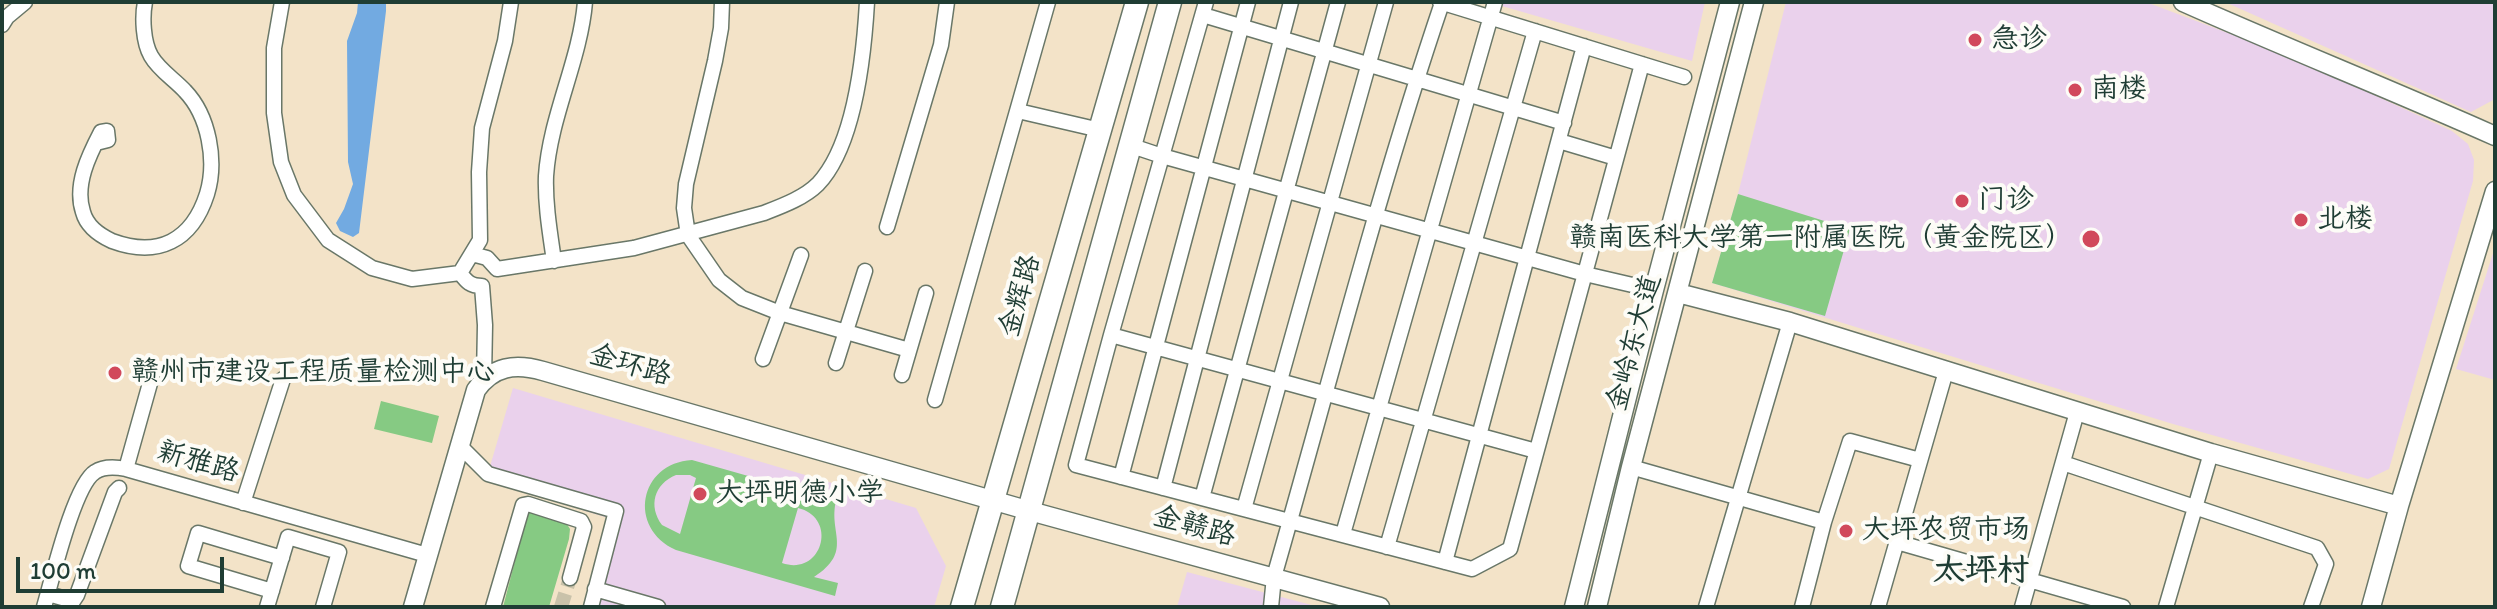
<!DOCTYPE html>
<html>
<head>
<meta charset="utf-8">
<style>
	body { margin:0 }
	#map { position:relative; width:2497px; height:609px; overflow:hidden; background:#f3e3c8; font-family:Itim,sans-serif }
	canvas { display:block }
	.frame { position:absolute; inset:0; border:4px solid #1f3d34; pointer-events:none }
	.scale { position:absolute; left:16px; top:557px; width:208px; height:36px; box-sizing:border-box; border:4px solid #1f3d34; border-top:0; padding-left:10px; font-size:24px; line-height:28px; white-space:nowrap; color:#1f3d34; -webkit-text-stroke:6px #fdfcf7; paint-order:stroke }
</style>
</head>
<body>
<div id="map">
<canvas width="2497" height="609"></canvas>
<div class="frame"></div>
<div class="scale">100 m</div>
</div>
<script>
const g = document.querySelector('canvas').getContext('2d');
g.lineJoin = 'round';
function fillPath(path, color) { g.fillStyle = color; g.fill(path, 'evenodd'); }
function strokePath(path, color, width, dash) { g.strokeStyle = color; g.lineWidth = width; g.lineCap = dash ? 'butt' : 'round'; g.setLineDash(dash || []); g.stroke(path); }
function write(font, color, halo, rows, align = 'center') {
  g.font = font + ' Itim,"LXGW WenKai TC",sans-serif'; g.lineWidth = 8; g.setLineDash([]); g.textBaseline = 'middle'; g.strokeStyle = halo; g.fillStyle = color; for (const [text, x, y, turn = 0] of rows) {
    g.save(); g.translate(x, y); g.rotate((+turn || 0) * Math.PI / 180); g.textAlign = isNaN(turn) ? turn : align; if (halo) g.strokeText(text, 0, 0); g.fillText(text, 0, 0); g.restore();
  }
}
fillPath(new Path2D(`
	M1488,2h217l-13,59z
	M1786,2h360l148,56 158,73 16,13 6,16 -1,21 -84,288 -21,10 -195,-55 -461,-141 26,-89z
	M2225,2h270v97l-24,13z
	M2495,247v133l-39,-11z
	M513,388l403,120 30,58 -12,41h-351l25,-89 -122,-38z
	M1187,572l132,35h-142z`), '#ead1ec');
fillPath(new Path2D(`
	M1738,194l112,35 -25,87 -113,-33z
	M381,401l58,15 -7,27 -58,-14z
	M692,460l144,41c-8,32 18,50 -22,76l24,6 -3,13 -159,-46c-49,-22 -37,-87 16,-90zM676,475h14l6,3 -16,56 -18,-9c-14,-19 -8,-41 14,-50zM798,508c41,10 24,69 -16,55z
	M528,511l37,10 5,8 -1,10 -20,68h-46z`), '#86ca83');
fillPath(new Path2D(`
	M358,2h28v9l-27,222 -6,4 -13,-6 -4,-8 8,-14 9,-25 -5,-22 -1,-121 10,-28z`), '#72aae1');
strokePath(new Path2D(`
	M561,607l9,-29`), '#c9c2aa', 14, [14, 7]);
const street = new Path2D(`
	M282,2l-8,46v65l7,49 13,33 34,45 44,28 40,11 48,-6
	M722,2l-1,26 -6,33 -29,123 -2,24 4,27 31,45 23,18 38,15 129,37
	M1206,2l-95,333 -35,130 396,104 38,-20 132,-485
	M1440,2l244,75
	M1203,15l361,108
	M2,25l5,-8 18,-15
	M1018,111l82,19
	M1559,141l57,17
	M96,143l12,-3 -1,-9 -6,1c-12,23 -27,53 -18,80 4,15 16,23 29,29 46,17 80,0 95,-47 10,-33 2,-78 -22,-103 -11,-12 -26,-21 -34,-35 -8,-14 -9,-39 -6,-54
	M1129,145l33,11 423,118 69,16
	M887,227l54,-182 6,-43
	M472,254l15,4 10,11 137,-21 130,-35c18,-7 40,-15 54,-29 37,-39 46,-130 49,-182
	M554,261c-4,-28 -9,-57 -8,-85 4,-60 34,-115 39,-174
	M460,273l20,-33 -1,-68 3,-44 23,-87 6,-39
	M460,273c7,9 10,13 22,13l3,39 -1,53
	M1111,335l425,116
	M763,359l38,-104
	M836,363l29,-92
	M902,375l24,-82
	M935,400l113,-398
	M460,446l28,28 128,37 -25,96
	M2063,463l254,85 9,16 -15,43
	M1631,467l193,55
	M126,469l28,-100
	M1121,477l127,-475
	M1163,488l128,-486
	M1202,498l136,-496
	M243,503l40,-124
	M1244,509l142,-507
	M1343,534l152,-532
	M1897,542l226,65
	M1387,547l148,-516
	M1445,562l139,-516
	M595,589l63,18
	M272,591l-84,-25 10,-33 84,25
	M48,594l25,7 4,-6 38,-103 4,-4
	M44,607c8,-27 30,-122 51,-135 9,-6 21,-5 31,-3l301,86
	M267,607l21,-70 51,15 -16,55
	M493,607l30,-102 5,-1 53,17 3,6 -14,51
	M1271,607l3,-30c55,-192 104,-385 168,-574
	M1706,607l84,-285
	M1802,607l22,-85 26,-81 70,19
	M1878,607l68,-236
	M2022,607l55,-195
	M2166,607l45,-154`);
const secondary = new Path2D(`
	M2183,2c103,46 209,88 312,134
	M1678,293l112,29 421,131 188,53
	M413,607l63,-217c17,-24 39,-27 67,-19l487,140 350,96
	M1574,607l80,-317 76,-288
	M1597,607l34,-140 123,-465
	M2371,607l28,-101 96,-315`);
const primary = new Path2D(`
	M962,607l175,-605
	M1002,607l168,-605`);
strokePath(street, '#697768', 17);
strokePath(secondary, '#697768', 21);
strokePath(primary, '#697768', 25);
strokePath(street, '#fff', 14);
strokePath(secondary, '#fff', 18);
strokePath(primary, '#fff', 22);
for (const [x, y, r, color] of [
	[1975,40,8,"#d1495b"],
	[2075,90,8,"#d1495b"],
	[1962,201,8,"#d1495b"],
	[2301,220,8,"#d1495b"],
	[2091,239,10,"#d1495b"],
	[115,373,8,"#d1495b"],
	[700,494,8,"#d1495b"],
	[1846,531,8,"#d1495b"]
]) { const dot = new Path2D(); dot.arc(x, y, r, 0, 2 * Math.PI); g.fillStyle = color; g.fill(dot); strokePath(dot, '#fdfcf7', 3); }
write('28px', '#1f3d34', '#fdfcf7', [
	["急诊",1991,40],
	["南楼",2091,90],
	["门诊",1978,201],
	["北楼",2317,220],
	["赣南医科大学第一附属医院（黄金院区）",2073,239,"right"],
	["赣州市建设工程质量检测中心",131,373],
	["大坪明德小学",716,494],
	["大坪农贸市场",1862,531]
], 'left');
write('28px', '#1f3d34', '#fdfcf7', [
	["金辉路",1021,296,-74],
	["金岭东大道",1635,343,-75],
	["金环路",630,366,16],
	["新雅路",198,463,16],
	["金赣路",1194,527,15]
]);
write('bold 32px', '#1f3d34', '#fdfcf7', [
	["太坪村",1981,572]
]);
</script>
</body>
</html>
